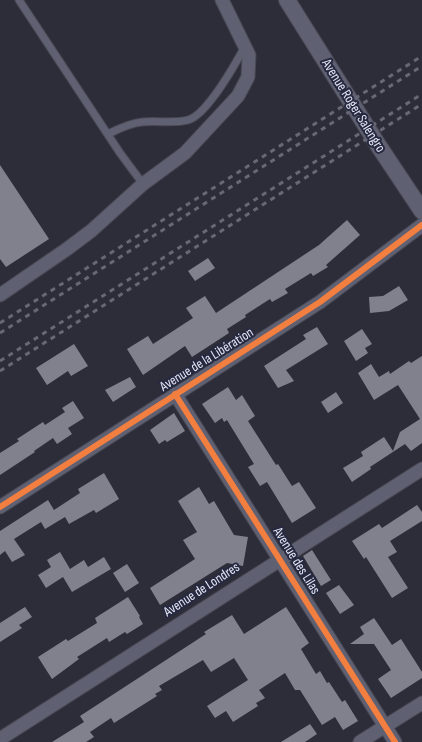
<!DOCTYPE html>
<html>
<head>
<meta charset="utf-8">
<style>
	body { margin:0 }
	canvas { display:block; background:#2c2d39 }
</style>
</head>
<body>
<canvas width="422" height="742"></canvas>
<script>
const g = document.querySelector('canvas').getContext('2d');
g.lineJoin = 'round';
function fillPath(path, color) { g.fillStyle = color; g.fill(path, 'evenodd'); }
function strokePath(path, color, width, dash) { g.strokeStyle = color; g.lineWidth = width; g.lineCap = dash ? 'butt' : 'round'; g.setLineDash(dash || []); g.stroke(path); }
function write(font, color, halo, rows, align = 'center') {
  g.font = font + ' "Sofia Sans Condensed",sans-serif'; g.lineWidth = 4; g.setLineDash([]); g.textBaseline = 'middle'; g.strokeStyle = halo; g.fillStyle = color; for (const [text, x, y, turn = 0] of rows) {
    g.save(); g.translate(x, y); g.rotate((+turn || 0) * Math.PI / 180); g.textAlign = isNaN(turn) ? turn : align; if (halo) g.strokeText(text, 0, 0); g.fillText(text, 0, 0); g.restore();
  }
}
fillPath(new Path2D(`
	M0,165l49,74 -43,28 -6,-8z
	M347,220l13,15 -34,30 2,2 -15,9 -2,-3 -26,16 3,4 -16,9 -2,-3 -25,16 1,2 -19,12 2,4 -37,24 -7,-11 -42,29 -16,-26 21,-13 5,8 40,-26 -7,-10 19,-12 11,17 103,-68z
	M208,258l7,10 -20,13 -7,-10z
	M399,286l9,14 -19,11 -19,2 -1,-16 14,-1z
	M317,327l11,17 -42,26 8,11 -16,7 -14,-22 42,-27 -3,-4z
	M362,329l10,15 -7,4 3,5 -12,8 -12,-20z
	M74,344l14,22 -17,10 -3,-5 -21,14 -11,-17z
	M422,356v87l-11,8 -6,-7 -35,23 1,2 -19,13 -9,-14 20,-12 -2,-4 23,-15 9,14 7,-19 20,-13 -22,-34 -24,15 -16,-27 13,-9 8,13 10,-6 1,3 19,-13 2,2z
	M130,377l6,10 -23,15 -8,-12z
	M228,387l8,13 6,-5 13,21 -7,5 28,44 2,-1 14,22 7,-4 17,26 -24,15 -25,-41 -7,4 -12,-19 6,-3 -27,-44 -3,2 -2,-4 -7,5 -13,-19z
	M336,392l7,11 -15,10 -7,-11z
	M73,401l11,17 -16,10 4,6 -15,10 -4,-6 -19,13 1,1 -35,23v-22l19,-12 -2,-2 26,-17 2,3 20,-13 -3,-4z
	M174,413l11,18 -18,11 -2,-2 -6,4 -9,-14z
	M104,473l15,26 -23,14 -2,-3 -25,14 -4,-7 -20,12 -4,-7 -27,17 11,16 -13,7 -7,-11 -5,4v-24l48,-31 6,10 26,-17 -2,-4z
	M199,487l10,17 5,-3 20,34 14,2 -5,29 -16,-3 -67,42 -10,-17 45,-29 -12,-19 14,-8 -19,-31z
	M417,505l5,7v9l-32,20 7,11 -9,5 20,31 -16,10 -26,-41 -2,2 -12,-18 27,-17 3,4z
	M312,550l19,30 -10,6 -18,-30z
	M60,552l10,17 14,-9 4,7 16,-10 7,12 -39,23 -9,-15 -17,11 -8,-13 13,-8 -4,-7z
	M127,564l12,19 -14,9 -12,-19z
	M339,585l15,20 -14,9 -14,-21z
	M128,597l12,19 -1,1 4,7 -16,10 -2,-2 -16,10 -2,-4 -30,19 2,2 -27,20 -14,-22 28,-18 2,2 29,-18 -2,-5z
	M25,607l7,10 -13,8 3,3 -22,14v-19z
	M286,607l23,36 -8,6 15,25 4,-3 7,12 2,-1 13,20 3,-2 13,21 -15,9 -8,-13 -13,8 -22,-35h-5l-10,-17 -26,17 6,8 -9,5 2,3 -25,16 -7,-11 -11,7 -8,-12 41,-26 -14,-22 -23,14 -8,-12 -44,26 3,4 -7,4 2,2 -43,27 -3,-5 -21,14 4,5 -8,5h-34l32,-20 -4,-6 126,-82 -2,-2 28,-17 12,19z
	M374,618l18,27 9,-6 21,33v6l-31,20 -13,-19 13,-9 -17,-26h-24l14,-10 -4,-7z
	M310,724l7,10 -12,8h-24z`), '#80818c');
const service = new Path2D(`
	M19,0l101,153 23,31
	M108,134c10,-5 22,-11 34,-12 15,-2 31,2 46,-2 19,-5 48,-57 57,-74`);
const minor = new Path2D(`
	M0,295l67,-46 24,-18 52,-47 42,-31 53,-57 10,-19 1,-22 -27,-55
	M175,394l220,348
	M0,507l320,-205 102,-77
	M0,739l422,-270
	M360,742l62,-39`);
const tertiary = new Path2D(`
	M287,0l91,145 44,66`);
strokePath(service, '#474853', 9);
strokePath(minor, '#474853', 15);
strokePath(tertiary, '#474853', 18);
strokePath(service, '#5f6071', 7);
strokePath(minor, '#5f6071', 13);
strokePath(tertiary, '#5f6071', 16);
strokePath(new Path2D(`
	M0,323l422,-267
	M0,333l422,-267
	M0,361l422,-267
	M0,371l422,-267`), '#676875', 3, [5, 5]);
strokePath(new Path2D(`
	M175,394l220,348
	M0,507l320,-205 102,-77`), '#f27e40', 6);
write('14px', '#e4e7f6', '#26293f', [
	["Avenue Roger Salengro",353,106,58],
	["Avenue de la Libération",207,360,-32],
	["Avenue des Lilas",296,561,58],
	["Avenue de Londres",202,590,-33]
]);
</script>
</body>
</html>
